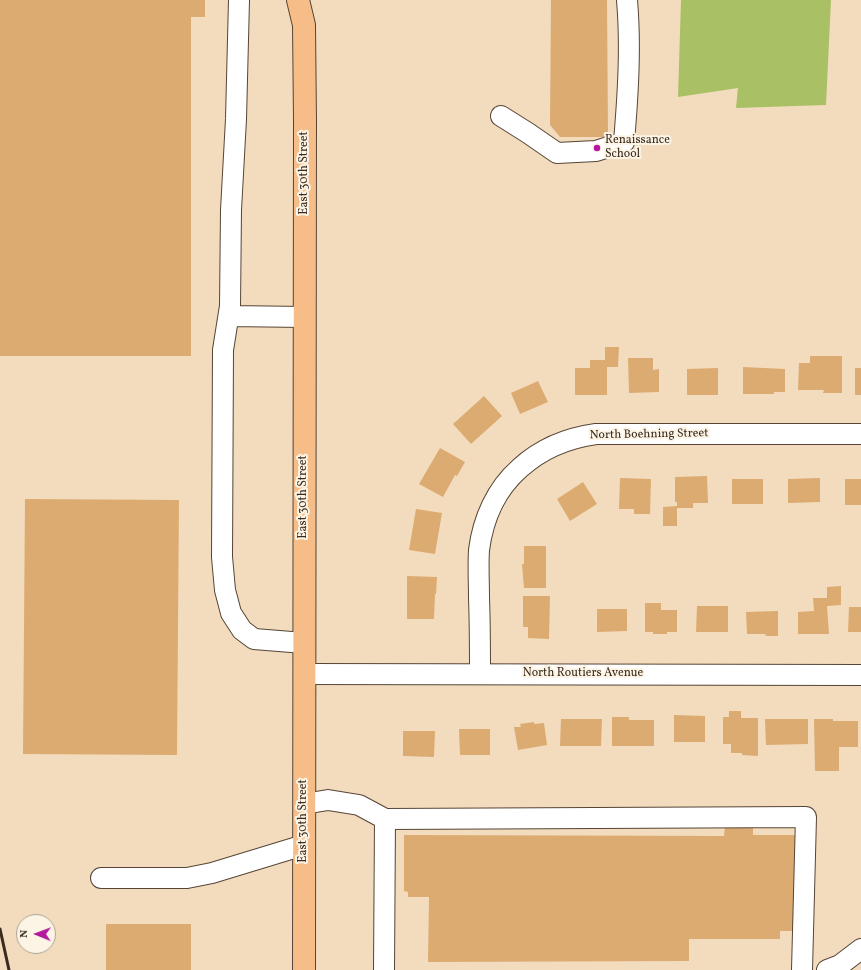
<!DOCTYPE html>
<html>
<head>
<meta charset="utf-8">
<style>
	body { margin:0 }
	#map { position:relative; width:861px; height:970px; overflow:hidden; background:#f2dcbd; font-family:Vollkorn,serif }
	canvas { display:block }
	.north { position:absolute; left:16px; top:914px; width:40px; height:40px; box-sizing:border-box; background:#fcf5e5; border:1px solid #afa495; border-radius:50%; rotate:271deg; font-size:11px; font-weight:700; line-height:16px; text-align:center; color:#3b2a1e }
	.north::after { content:''; display:block; margin:auto; width:14px; height:18px; background:#b5179e; clip-path:polygon(50% 0,100% 100%,50% 72%,0 100%) }
</style>
</head>
<body>
<div id="map">
<canvas width="861" height="970"></canvas>
<div class="north">N</div>
</div>
<script>
const g = document.querySelector('canvas').getContext('2d');
g.lineJoin = 'round';
function fillPath(path, color) { g.fillStyle = color; g.fill(path, 'evenodd'); }
function strokePath(path, color, width, dash) { g.strokeStyle = color; g.lineWidth = width; g.lineCap = dash ? 'butt' : 'round'; g.setLineDash(dash || []); g.stroke(path); }
function write(font, color, halo, rows, align = 'center') {
  g.font = font + ' Vollkorn,serif'; g.lineWidth = 4; g.setLineDash([]); g.textBaseline = 'middle'; g.strokeStyle = halo; g.fillStyle = color; for (const [text, x, y, turn = 0] of rows) {
    g.save(); g.translate(x, y); g.rotate((+turn || 0) * Math.PI / 180); g.textAlign = isNaN(turn) ? turn : align; if (halo) g.strokeText(text, 0, 0); g.fillText(text, 0, 0); g.restore();
  }
}
fillPath(new Path2D(`
	M681,0h150l-5,105 -90,3 2,-20 -60,9z`), '#aac065');
fillPath(new Path2D(`
	M0,0h205v17h-14v339h-191z
	M551,0h56l1,137h-48l-10,-12z
	M605,347h14l-1,20h-11v28h-32v-27h15v-8h15z
	M810,356h32v37h-19l1,-3h-26l1,-27h11z
	M628,358h25v12l6,-1v23l-30,1z
	M743,367l42,2v23h-11v2h-31z
	M718,368v27h-31v-26z
	M855,368h6v27h-6z
	M538,381l10,21 -28,12 -9,-21z
	M484,396l18,20 -31,28 -18,-20z
	M440,448l25,14 -8,14 -2,-1 -12,22 -24,-13z
	M707,476l1,27h-15v5h-16v18h-14v-19l14,-1v-4h-2v-25z
	M620,478l31,1 -1,35h-16v-5h-15z
	M820,478v24l-32,1v-24z
	M732,479h31v25h-31z
	M845,479h16v26h-16z
	M583,482l14,22 -27,17 -13,-22z
	M25,499l154,1 -2,255 -154,-1z
	M416,509l26,4 -7,41 -26,-4z
	M524,546h22v42h-22l-2,-24h2z
	M407,576l30,1 -1,17h-1l-1,25h-27z
	M841,586v19l-14,1 2,28h-31v-22l16,-1 -1,-13h14v-11z
	M523,596h27l-1,43 -21,-1v-11h-5z
	M645,603h16v7h16v22h-10v2h-14v-2h-8z
	M697,606h31v26h-32z
	M849,607h12v25h-13z
	M597,609h30v22l-30,1z
	M778,611v25h-12l-1,-2h-18l-1,-22z
	M729,711h12v7h17v38l-16,-1v-2h-11v-9h-8v-27h6z
	M674,715l31,1v26h-31z
	M612,717h17v3h25v26h-42z
	M561,719h41l-1,27h-41z
	M765,719h43v25l-42,1z
	M814,719h19v2h25v26h-19v24h-24z
	M534,722v2l10,-1 3,22 -29,5 -4,-23h7l-1,-3z
	M459,729h31v26h-30z
	M403,731h32l-1,26 -31,-1z
	M725,827h28v8h43l-1,96h-15v8h-91v22l-261,1 1,-65h-21v-5l-4,-1v-56l320,1z
	M106,924h85v46h-85z`), '#dcab71');
const minor = new Path2D(`
	M239,0l-3,119 -5,91 -1,96 -7,44 -1,207 3,33 6,23 11,17 12,9 50,4
	M501,116l27,17 29,20 39,-2 28,-9c4,-48 7,-95 3,-142
	M229,316l76,1
	M304,674l557,1
	M480,674c0,-25 0,-50 -1,-76 0,-16 -1,-32 0,-48 4,-31 17,-61 41,-82 22,-20 47,-30 76,-34h265
	M304,804l24,-4 31,5 26,14
	M101,878h86l25,-5 92,-28
	M384,970l1,-151 421,-2 -4,153
	M827,970l13,-5 21,-16`);
const major = new Path2D(`
	M298,0l6,25 1,96 -1,849`);
strokePath(minor, '#564536', 22);
strokePath(major, '#564536', 24);
strokePath(minor, '#fff', 20);
strokePath(major, '#f7bd88', 22);
strokePath(new Path2D(`
	M0,929l9,41`), '#3b2a1e', 3);
for (const [x, y, r, color] of [
	[597,148,4,"#b5179e"]
]) { const dot = new Path2D(); dot.arc(x, y, r, 0, 2 * Math.PI); g.fillStyle = color; g.fill(dot); strokePath(dot, '#fcf5e5', 1.5); }
write('12px', '#3b2a1e', '#fcf5e5', [
	["Renaissance",605,141],
	["School",605,155]
], 'left');
write('12px', '#3b2a1e', '#fcf5e5', [
	["East 30th Street",305,173,-90],
	["North Boehning Street",649,435,-1],
	["East 30th Street",304,497,-90],
	["North Routiers Avenue",583,674],
	["East 30th Street",304,821,-90]
]);
</script>
</body>
</html>
